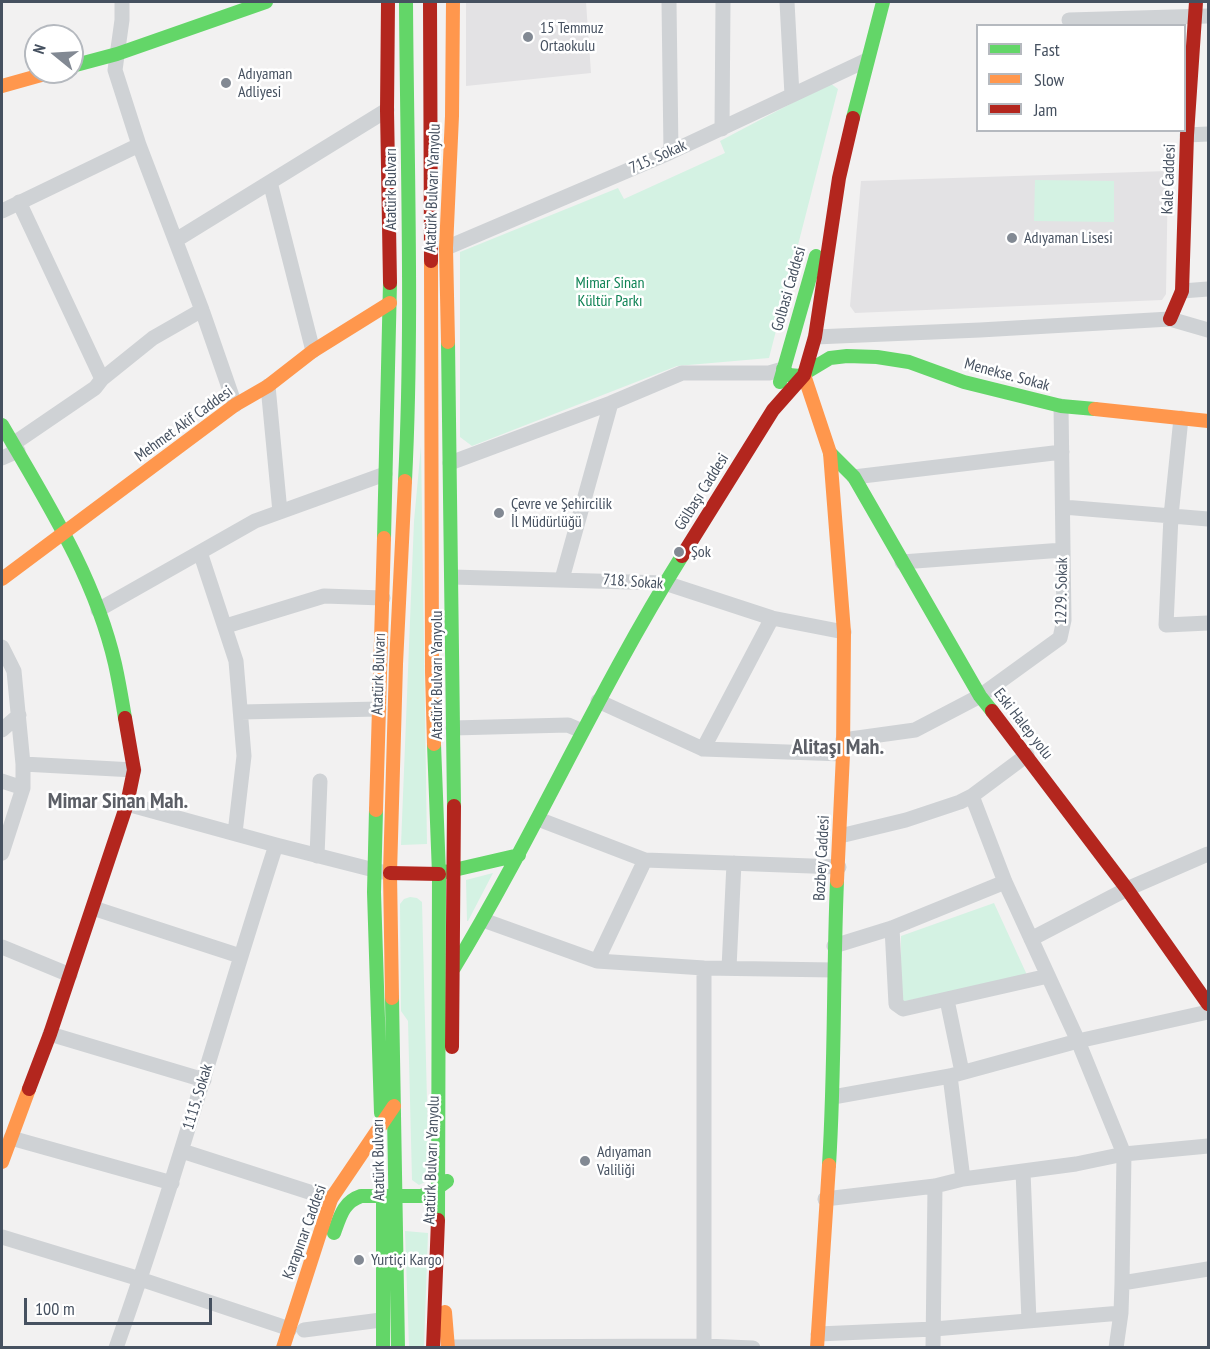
<!DOCTYPE html>
<html>
<head>
<meta charset="utf-8">
<style>
	body { margin:0 }
	#map { position:relative; width:1210px; height:1349px; overflow:hidden; background:#f2f1f1; font-family:"PT Sans Narrow",sans-serif }
	canvas { display:block }
	.frame { position:absolute; inset:0; border:3px solid #465160; pointer-events:none }
	.legend { position:absolute; left:976px; top:24px; width:210px; height:108px; box-sizing:border-box; background:#fff; border:2px solid #b5b9bf; margin:0; padding:8px 10px; list-style:none; font-size:18px; color:#465160 }
	.legend li { display:flex; align-items:center; gap:12px; height:30px }
	.legend b { width:30px; border:2px solid #b5b9bf }
	.north { position:absolute; left:24px; top:24px; width:60px; height:60px; box-sizing:border-box; background:#fff; border:2px solid #b5b9bf; border-radius:50%; rotate:288deg; font-size:16px; font-weight:700; line-height:24px; text-align:center; color:#465160 }
	.north::after { content:''; display:block; margin:auto; width:21px; height:27px; background:#828993; clip-path:polygon(50% 0,100% 100%,50% 72%,0 100%) }
	.scale { position:absolute; left:24px; top:1298px; width:188px; height:27px; box-sizing:border-box; border:3px solid #465160; border-top:0; padding-left:8px; font-size:18px; line-height:21px; white-space:nowrap; color:#465160; -webkit-text-stroke:4px #fff; paint-order:stroke }
</style>
</head>
<body>
<div id="map">
<canvas width="1210" height="1349"></canvas>
<div class="frame"></div>
<ul class="legend">
<li><b style="height:8px;background:#63d668"></b>Fast</li>
<li><b style="height:8px;background:#ff974d"></b>Slow</li>
<li><b style="height:8px;background:#b3261e"></b>Jam</li>
</ul>
<div class="north">N</div>
<div class="scale">100 m</div>
</div>
<script>
const g = document.querySelector('canvas').getContext('2d');
g.lineJoin = 'round';
function fillPath(path, color) { g.fillStyle = color; g.fill(path, 'evenodd'); }
function strokePath(path, color, width, dash) { g.strokeStyle = color; g.lineWidth = width; g.lineCap = dash ? 'butt' : 'round'; g.setLineDash(dash || []); g.stroke(path); }
function write(font, color, halo, rows, align = 'center') {
  g.font = font + ' "PT Sans Narrow",sans-serif'; g.lineWidth = 5; g.setLineDash([]); g.textBaseline = 'middle'; g.strokeStyle = halo; g.fillStyle = color; for (const [text, x, y, turn = 0] of rows) {
    g.save(); g.translate(x, y); g.rotate((+turn || 0) * Math.PI / 180); g.textAlign = isNaN(turn) ? turn : align; if (halo) g.strokeText(text, 0, 0); g.fillText(text, 0, 0); g.restore();
  }
}
fillPath(new Path2D(`
	M466,2h120l5,71 -125,13z
	M1168,171l-2,123 -4,6 -307,13 -5,-7 11,-125z`), '#e3e2e4');
fillPath(new Path2D(`
	M830,83l8,6 -69,269 -92,8 -205,80 -12,-9v-185l158,-64 6,11 101,-46 -5,-12z
	M1035,180l79,1v41l-80,-1z
	M421,446l6,398 -26,1 13,-324z
	M493,873l-25,48h-1l-1,-41z
	M410,897l7,1 5,4 6,238 3,39 -12,6 -7,-5 -4,-159 -7,-10 -1,-107 4,-5z
	M994,903l33,72 -126,27v-66z
	M405,1231l23,2 -4,114h-15z`), '#d4f2e3');
strokePath(new Path2D(`
	M669,2l2,150
	M787,2l5,93
	M1069,20l139,-4
	M722,129l1,-127
	M1187,135l21,-1
	M139,145l63,165 33,95
	M270,182l43,169
	M19,202l83,177
	M2,211l137,-66 -24,-75 7,-50v-18
	M176,240l211,-130
	M446,248l225,-96 196,-92
	M1182,291l26,-2
	M815,337l165,-7 190,-11 38,11
	M268,386l12,126
	M1181,418l-10,98 -5,109 42,-2
	M13,444l82,-56 7,-9 51,-41 49,-28
	M2,458l16,-7
	M450,463l161,-60 71,-30h87l14,-4
	M854,477l208,-25
	M1063,507l145,12
	M200,552l36,109 8,95 -9,77
	M902,562l161,-12
	M452,577l213,6 107,35 72,14
	M562,579l49,-176
	M98,610l157,-89 130,-47
	M226,626l98,-30 59,2
	M2,647l12,24 9,93v24l-21,65
	M598,701l105,48 140,5
	M241,712l138,-3
	M453,728l115,-3 14,6
	M2,730l17,-15
	M843,740l72,-10 65,-34 80,-58 4,-18 -3,-214
	M703,749l69,-131
	M23,764l111,6
	M2,781l21,7
	M972,796l33,86 73,159 46,113 -2,129 -1,30 -5,35
	M127,804l149,41 106,27
	M538,819l107,41 194,7
	M840,836l66,-16 54,-18 12,-6 55,-41
	M317,856l3,-75
	M93,908l147,48
	M483,920l114,41 107,7 130,2
	M892,928l4,76 7,5 145,-33
	M1031,939l96,-50 81,-35
	M834,946l58,-18 113,-46
	M2,947l68,28
	M597,961l48,-101
	M729,968l5,-105
	M947,1000l15,72
	M50,1034l154,46
	M950,1076l13,103
	M833,1097l117,-21 128,-35 130,-29
	M11,1138l161,45
	M182,1151l149,48
	M1023,1171l6,150
	M825,1199l110,-13 28,-7 113,-15 48,-10 84,-8
	M2,1237l138,42 150,50
	M1122,1283l86,-14
	M304,1330l77,-10
	M818,1334l116,-5 187,-16
	M704,1346v-378
	M448,1347l256,-1 49,2
	M116,1348c59,-166 106,-336 160,-503
	M933,1348l2,-162`), '#cfd2d5', 15);
strokePath(new Path2D(`
	M72,66l45,-12 149,-52
	M853,118l30,-116
	M448,342l6,464
	M783,369l6,6 11,1 30,-18 17,-2 30,1 32,5 55,20 97,24 34,3
	M780,382l36,-126
	M2,425c44,76 93,152 113,239 4,18 7,36 10,54
	M830,453l24,24 126,219 12,15
	M405,481c8,-159 2,-319 1,-479
	M384,538l6,-255
	M434,744l5,130 -1,346
	M376,810l-2,82 7,221
	M441,873l78,-18
	M454,968c81,-134 144,-278 228,-412
	M392,998l6,350
	M829,1165c6,-95 4,-189 8,-284
	M383,1196v152
	M334,1233c6,-16 9,-31 27,-37h60l11,-4 15,-11`), '#63d668', 14);
strokePath(new Path2D(`
	M2,86l50,-14
	M431,261l1,411 2,72
	M448,342l-2,-94 6,-132 1,-114
	M804,375l26,78 14,179 -1,122 -6,127
	M1095,409l113,12
	M2,579l233,-174 33,-19 45,-35 77,-48
	M376,810l8,-272
	M392,998l-2,-125 6,-209 9,-183
	M2,1162l27,-73
	M445,1312l3,36
	M283,1348l48,-149 63,-93
	M817,1348l12,-183`), '#ff974d', 14);
strokePath(new Path2D(`
	M388,2l-1,108 3,173
	M430,2l1,259
	M1170,319l12,-28 5,-156 9,-133
	M682,556l91,-146 31,-35 11,-38 24,-159 14,-60
	M992,711l135,178 81,115
	M390,873l49,1
	M452,1047l2,-241
	M29,1089l21,-55 77,-230 7,-34 -9,-52
	M433,1348l5,-128`), '#b3261e', 14);
for (const [x, y, r, color] of [
	[528,37,6,"#828993"],
	[226,83,6,"#828993"],
	[1012,238,6,"#828993"],
	[499,513,6,"#828993"],
	[679,552,6,"#828993"],
	[585,1161,6,"#828993"],
	[359,1260,6,"#828993"]
]) { const dot = new Path2D(); dot.arc(x, y, r, 0, 2 * Math.PI); g.fillStyle = color; g.fill(dot); strokePath(dot, '#fff', 2); }
write('16px', '#465160', '#fff', [
	["15 Temmuz",540,28],
	["Ortaokulu",540,46],
	["Adıyaman",238,74],
	["Adliyesi",238,92],
	["Adıyaman Lisesi",1024,238],
	["Çevre ve Şehircilik",511,504],
	["İl Müdürlüğü",511,522],
	["Şok",691,552],
	["Adıyaman",597,1152],
	["Valiliği",597,1170],
	["Yurtiçi Kargo",371,1260]
], 'left');
write('16px', '#465160', '#fff', [
	["715. Sokak",658,157,-24],
	["Kale Caddesi",1169,179,-88],
	["Atatürk Bulvarı Yanyolu",433,188,-88],
	["Atatürk Bulvarı",391,189,-90],
	["Golbasi Caddesi",789,289,-74],
	["Menekse. Sokak",1007,375,15],
	["Mehmet Akif Caddesi",184,424,-36],
	["Gölbaşı Caddesi",702,492,-58],
	["718. Sokak",633,582,4],
	["1229. Sokak",1062,591,-89],
	["Atatürk Bulvarı",379,674,-88],
	["Atatürk Bulvarı Yanyolu",437,675,-90],
	["Eski Halep yolu",1023,724,52],
	["Bozbey Caddesi",822,858,-87],
	["1115. Sokak",198,1097,-73],
	["Atatürk Bulvarı",379,1160,-91],
	["Atatürk Bulvarı Yanyolu",432,1160,-88],
	["Karapınar Caddesi",305,1232,-70]
]);
write('16px', '#0f8355', '#fff', [
	["Mimar Sinan",610,283],
	["Kültür Parkı",610,301]
]);
write('bold 22px', '#5c5f66', '#fff', [
	["Alitaşı Mah.",838,748],
	["Mimar Sinan Mah.",118,802]
]);
</script>
</body>
</html>
